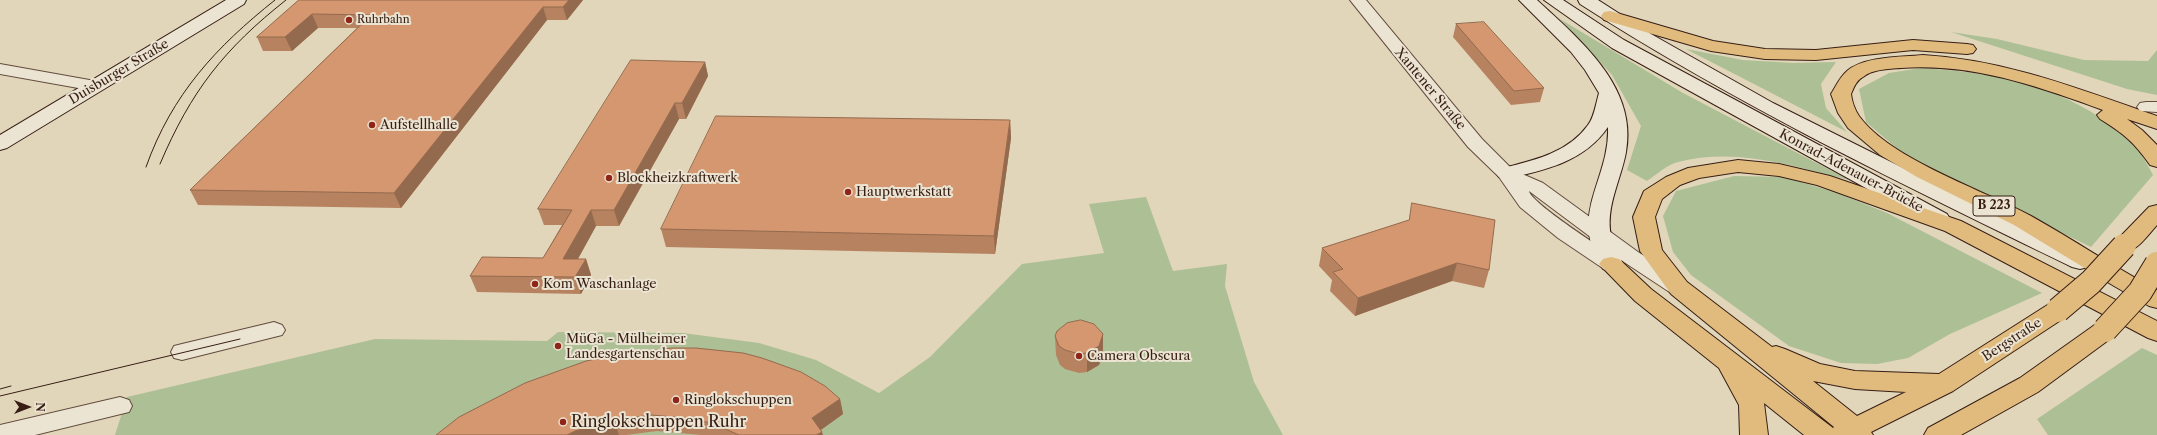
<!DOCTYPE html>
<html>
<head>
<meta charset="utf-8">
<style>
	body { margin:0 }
	#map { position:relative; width:2157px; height:435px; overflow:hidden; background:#e1d6ba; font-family:"Libre Caslon Text",serif }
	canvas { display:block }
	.north { position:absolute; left:8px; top:387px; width:40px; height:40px; -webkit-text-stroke:3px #ece4d2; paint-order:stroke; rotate:90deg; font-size:11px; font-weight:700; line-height:16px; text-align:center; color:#371e15 }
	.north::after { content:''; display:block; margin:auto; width:14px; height:18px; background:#371e15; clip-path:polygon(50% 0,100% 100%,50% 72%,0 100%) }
</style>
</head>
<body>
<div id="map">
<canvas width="2157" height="435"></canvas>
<div class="north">N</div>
</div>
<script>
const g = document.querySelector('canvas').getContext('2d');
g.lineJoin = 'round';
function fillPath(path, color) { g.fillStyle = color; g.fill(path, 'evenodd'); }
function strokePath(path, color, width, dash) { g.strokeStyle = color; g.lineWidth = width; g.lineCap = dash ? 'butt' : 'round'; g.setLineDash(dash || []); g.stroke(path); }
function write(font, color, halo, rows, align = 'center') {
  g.font = font + ' "Libre Caslon Text",serif'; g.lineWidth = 4; g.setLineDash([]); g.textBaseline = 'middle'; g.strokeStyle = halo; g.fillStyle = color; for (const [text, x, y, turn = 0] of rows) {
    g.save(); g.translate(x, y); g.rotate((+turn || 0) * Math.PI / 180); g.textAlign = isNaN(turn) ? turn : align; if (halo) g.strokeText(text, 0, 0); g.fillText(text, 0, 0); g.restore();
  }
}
fillPath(new Path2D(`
	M1560,19l123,74 166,87c-56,-14 -113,-33 -171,-18 -10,2 -22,13 -31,19l-20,-11 14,-44 -29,-51z
	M1951,32l46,7 87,21 64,1 9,-11v45l-30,-6z
	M1686,49l57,11 50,3 43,-1 -15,22 5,24 21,24z
	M1921,68c68,4 136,16 191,58 7,6 17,11 22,17 7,10 13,21 19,32l-62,72 -183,-89 -42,-36 -7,-33 30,-16z
	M1734,176l49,1 55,16 49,20 155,80 -92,41 -42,24 -31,6 -36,-1 -52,-17 -98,-71 -18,-23 -10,-36 13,-25z
	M1146,197l27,74 54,-7 -2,22 29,96 29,53h-1168l12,-38 248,-58 172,2 11,-9 125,1 76,10 57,17 63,33 51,-36 92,-93 82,-11 -15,-49z
	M2142,348l15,7v80h-109l-11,-16z`), '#adbf95');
const minor = new Path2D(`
	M1350,0h16l116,139 31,31 30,13 95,69 49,31 3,5 -3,5 -8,2 -8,-2 -47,-31 -95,-71c2,12 74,58 89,68l4,5 -4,5 -7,2 -7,-2 -46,-31 -38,-31 -21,-30 -31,-30z
	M0,64l95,17 6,1 3,4 -3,4 -6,1 -95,-17z
	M2146,102h11v10l-17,-1 -3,-4 3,-4z
	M274,322l8,3 3,5 -3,5 -100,25 -8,-2 -3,-6 3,-6 8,-2z
	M120,397l9,3 3,6 -3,6 -94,23h-35v-10z`);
const secondary = new Path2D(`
	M226,0h20l-2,4 -237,144 -7,2v-15z
	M1519,0h18c43,40 101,87 89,152 -5,28 -21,55 -15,84 3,10 8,18 12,28l-4,5 -8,2 -8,-2c-36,-55 7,-88 5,-142 -24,35 -63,43 -102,52l-7,-2 -3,-4 3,-4c32,-8 68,-15 89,-44 6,-7 8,-22 11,-32l-14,-23 -14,-18z
	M1544,0h19l61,40 323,174 3,5 -3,5 -8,2 -8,-2 -319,-176z
	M1578,0h20l53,34 122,69 126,63 189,91 4,5 -4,5 -8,2 -8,-2c-168,-82 -335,-162 -492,-263z`);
const primary = new Path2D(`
	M1610,11l103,30 52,8 51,1 97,-10 54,4 6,1 3,4 -3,4 -6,1 -54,-4 -97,10 -51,-1 -54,-8 -107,-31 -3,-4 3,-4z
	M1923,55c84,5 156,34 234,61v13l-30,-10 15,11 15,15v22l-7,-2c-16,-23 -26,-31 -50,-46l-3,-4 6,-5c-66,-24 -131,-47 -202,-42 -13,1 -28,1 -38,9 -7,4 -9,10 -12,17 1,8 4,16 8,22 32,44 125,74 172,100 43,24 83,51 126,74v18l-8,-2 -35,-20 -100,-61 -97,-48 -37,-22 -32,-27 -10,-15 -7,-19c5,-8 9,-17 16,-23 17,-15 55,-14 76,-16z
	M1738,160l41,4 51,12 131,45 196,100v20l-9,-3 -203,-107 -128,-46 -38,-9 -41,-4 -39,6 -19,7 -18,14 -7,18 7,33 25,32 85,65 4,-1 9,3 35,15 35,7 84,3 110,-70 9,-2 9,2 3,6 -3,6 -114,75 -82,41 2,3h-69l-40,-32 4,32h-28l-1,-30 -20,-37 -84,-67 -36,-37 4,-5 8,-2 8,2 32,30 182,139 1,-1 -163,-133 -31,-43 -7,-34 11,-26 22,-14 22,-9zM1813,381l42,8 51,3 -49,24z
	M2157,205v20c-12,13 -22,31 -41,26l-3,-5 3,-5 33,-34z
	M2105,321l9,3 3,6 -3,6 -76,56 -77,43h-37l4,-7 92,-50 76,-54z`);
strokePath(minor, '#624c3e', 2);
strokePath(secondary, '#371e15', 2);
strokePath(primary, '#371e15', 2);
fillPath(minor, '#ece4d2');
fillPath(secondary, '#ece4d2');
fillPath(primary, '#e0bb7d');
strokePath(new Path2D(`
	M160,164c31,-73 64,-115 126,-164
	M146,167c26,-73 70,-120 129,-167
	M0,389l11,-3
	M0,396l240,-57`), '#371e15', 1);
const primaryBridge = new Path2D(`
	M2058,310l33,-28 33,-36
	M2105,330l35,-38 17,-28`);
strokePath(primaryBridge, '#371e15', 26, []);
strokePath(primaryBridge, '#e0bb7d', 24);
fillPath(new Path2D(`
	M299,0h284l-16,20h-20l-146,188 -203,-3 -8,-15 167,-162h-39l-26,23h-29l-6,-14z
	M1456,24l88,64 -4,14 -29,3 -58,-68z
	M705,62l3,14 -22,43h-7l-60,107h-23l-18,33h8l5,16 -10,19 -104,-2 -7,-16 73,-18 19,-33h-18l-6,-16z
	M1010,120l1,18 -16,116 -329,-7 -5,-18z
	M1409,220l80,50 -5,18 -32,-7 -97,35 -25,-25 2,-11 -13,-14 3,-18z
	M1103,334v19l-4,12 -12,7 -8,1 -14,-4 -5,-4 -4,-10 -1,-19z
	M840,399l3,15 -22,16 2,5h-122l-44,-4 -31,4h-190z`), '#b6825f');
fillPath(new Path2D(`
	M569,0h14l-16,20 -4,-13z
	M543,7l4,13 -146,188 -7,-15z
	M312,14l6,14 -26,23 -7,-14z
	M705,62l3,14 -22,43 -4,-16z
	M675,103l4,16 -60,107 -5,-16z
	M1010,120l1,18 -16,116 -1,-18z
	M591,210l5,16 -27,49 -6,-16z
	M586,259l5,16 -10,19 -6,-17z
	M1457,263l-5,18 -97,35 3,-18z
	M1103,334v19l-4,12 -12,7v-19z
	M840,399l3,15 -28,20 -3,-16z
	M614,420l5,15h-52l8,-4z
	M822,432l1,3h-7z`), '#946a4e');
const building = new Path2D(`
	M299,0h270l-6,7h-20l-149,186 -204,-3 181,-175 -59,-1 -27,23h-28z
	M1484,22l60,66 -30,3 -58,-67z
	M631,60l74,2 -23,41h-7l-61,107h-23l-28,49h23l-11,18 -105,-1 12,-19 61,1 29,-48 -34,-1z
	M716,116l294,4 -16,116 -333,-7z
	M1412,203l83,17 -6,50 -32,-7 -99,35 -25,-26 10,-3 -21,-21 87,-28z
	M1081,320l13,4 9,10 -4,12 -12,7 -8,1 -14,-4 -6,-4 -4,-10 2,-5 10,-8z
	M672,348h24l47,5 19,5 39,14 24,14 15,13 -28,19 10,14 -6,3h-77l-25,-11 -19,-5 -43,-4 -38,5 -39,11 -8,4h-131l23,-18 66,-34 61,-22 35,-7z`);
fillPath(building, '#d4976f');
strokePath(building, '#946a4e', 1);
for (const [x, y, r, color] of [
	[349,20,4,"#8f2418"],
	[372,125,4,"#8f2418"],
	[609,178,4,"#8f2418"],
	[848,192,4,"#8f2418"],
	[535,284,4,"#8f2418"],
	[558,346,4,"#8f2418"],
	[1079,356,4,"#8f2418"],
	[676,400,4,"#8f2418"],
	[563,422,4,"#8f2418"]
]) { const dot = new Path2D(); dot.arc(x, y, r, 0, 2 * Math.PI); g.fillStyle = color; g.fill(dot); strokePath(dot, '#ece4d2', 1.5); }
write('11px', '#371e15', '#ece4d2', [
	["Ruhrbahn",357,20]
], 'left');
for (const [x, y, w] of [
	[1994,206,42]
]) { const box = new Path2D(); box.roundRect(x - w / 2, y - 10, w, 20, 3); g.fillStyle = '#ece4d2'; g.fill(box); strokePath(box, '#371e15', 1); }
write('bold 12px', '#371e15', null, [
	["B 223",1994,206]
]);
write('13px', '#371e15', '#ece4d2', [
	["Duisburger Straße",119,72,-31],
	["Xantener Straße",1430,89,50],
	["Konrad-Adenauer-Brücke",1851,171,28],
	["Bergstraße",2012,340,-33]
]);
write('13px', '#371e15', '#ece4d2', [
	["Aufstellhalle",380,125],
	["Blockheizkraftwerk",617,178],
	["Hauptwerkstatt",856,192],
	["Kom Waschanlage",543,284],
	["MüGa - Mülheimer",566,339],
	["Landesgartenschau",566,354],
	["Camera Obscura",1087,356],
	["Ringlokschuppen",684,400]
], 'left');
write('16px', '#371e15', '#ece4d2', [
	["Ringlokschuppen Ruhr",571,422]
], 'left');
</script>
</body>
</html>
